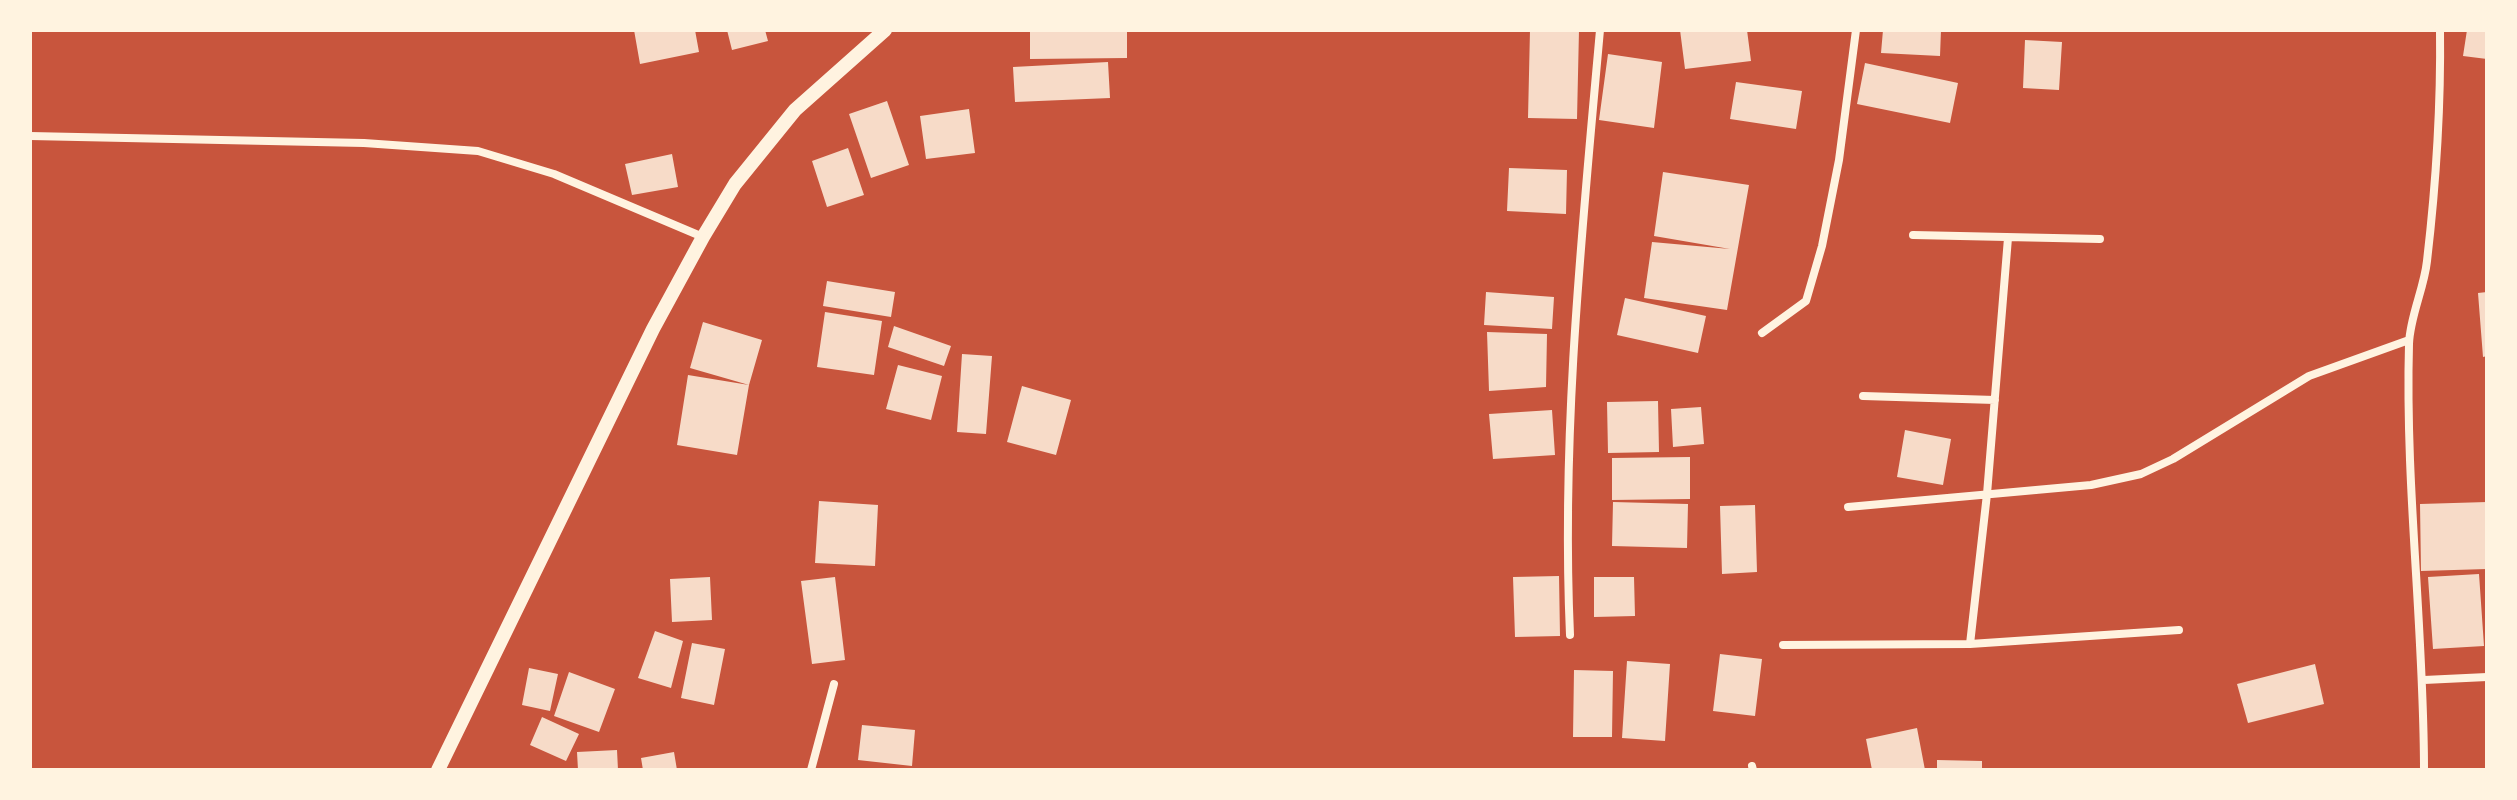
<!DOCTYPE html>
<html>
<head>
<meta charset="utf-8">
<style>
	body { margin:0 }
	#map { position:relative; width:2517px; height:800px; overflow:hidden; background:#c8553d; font-family:Spectral,serif }
	canvas { display:block }
	.frame { position:absolute; inset:0; border:32px solid #fff3e0; pointer-events:none }
</style>
</head>
<body>
<div id="map">
<canvas width="2517" height="800"></canvas>
<div class="frame"></div>
</div>
<script>
const g = document.querySelector('canvas').getContext('2d');
g.lineJoin = 'round';
function fillPath(path, color) { g.fillStyle = color; g.fill(path, 'evenodd'); }
function strokePath(path, color, width, dash) { g.strokeStyle = color; g.lineWidth = width; g.lineCap = dash ? 'butt' : 'round'; g.setLineDash(dash || []); g.stroke(path); }
fillPath(new Path2D(`
	M634,30h61l4,22 -59,12z
	M727,30h38l3,11 -36,9z
	M1030,30h97v28l-97,1z
	M1530,30h49l-2,89 -49,-1z
	M1680,30h67l4,31 -66,8z
	M1883,30h58l-1,26 -59,-3z
	M2467,30h20v29l-24,-3z
	M2025,40l37,2 -3,48 -36,-2z
	M1608,54l54,8 -8,66 -55,-8z
	M1108,62l2,36 -95,4 -2,-35z
	M1865,63l93,20 -8,40 -93,-19z
	M1736,82l66,9 -6,38 -66,-10z
	M887,101l22,64 -38,13 -22,-64z
	M969,109l6,44 -49,6 -6,-43z
	M848,148l16,47 -37,12 -15,-46z
	M672,154l6,33 -46,8 -7,-31z
	M1509,168l58,2 -1,44 -59,-3z
	M1663,172l86,13 -22,125 -83,-12 8,-56 78,7 -76,-13z
	M827,281l68,11 -4,25 -68,-11z
	M1486,292l68,5 -2,32 -68,-4z
	M2487,292v64l-4,1 -5,-64z
	M1625,298l81,18 -8,37 -81,-18z
	M825,312l57,9 -8,54 -57,-8z
	M703,322l59,18 -13,45 -12,70 -60,-10 11,-70 61,10 -59,-17z
	M894,326l57,20 -7,20 -56,-19z
	M1487,332l60,2 -1,53 -57,4z
	M962,354l30,2 -6,78 -29,-2z
	M898,365l44,11 -11,44 -45,-11z
	M1022,386l49,14 -15,55 -49,-13z
	M1658,401l1,51 -51,1 -1,-51z
	M1701,407l3,37 -31,3 -2,-38z
	M1552,410l3,45 -62,4 -4,-45z
	M1905,430l46,9 -8,46 -46,-8z
	M1690,457v42l-78,1v-42z
	M819,501l59,4 -3,61 -60,-3z
	M1613,502l75,2 -1,44 -75,-2z
	M2487,502v67l-66,2 -1,-67z
	M1755,505l2,67 -35,2 -2,-68z
	M2479,574l5,72 -51,3 -5,-72z
	M1559,576l1,60 -45,1 -2,-60z
	M710,577l2,43 -40,2 -2,-43z
	M835,577l10,83 -33,4 -11,-83z
	M1594,577h40l1,39 -41,1z
	M655,631l28,10 -12,47 -33,-10z
	M692,643l33,6 -11,56 -33,-7z
	M1720,654l42,5 -7,57 -42,-5z
	M1627,661l43,3 -5,77 -43,-3z
	M2315,664l9,40 -76,19 -11,-39z
	M529,668l29,6 -8,37 -28,-6z
	M1574,670l39,1 -1,66h-39z
	M569,672l46,17 -16,43 -45,-16z
	M542,717l37,17 -13,27 -36,-16z
	M862,725l53,5 -3,36 -54,-6z
	M1917,728l8,42h-53l-6,-31z
	M617,750l1,20h-40l-1,-18z
	M674,752l3,18h-34l-2,-12z
	M1937,760l45,1v9h-45z`), '#f7dbc8');
strokePath(new Path2D(`
	M30,136l334,7 114,8 76,23 149,63
	M1913,235l187,4
	M1762,333l44,-32 16,-55 17,-86 17,-130
	M1863,396l132,4
	M1848,507l243,-22 50,-11 32,-15 136,-83 100,-36
	M1570,635c-9,-202 12,-404 30,-605
	M1970,644l17,-150 21,-256
	M1783,645l187,-1 209,-14
	M2424,680l63,-3
	M1752,766l1,4
	M811,770l23,-86
	M2424,770c0,-142 -19,-284 -15,-426 1,-28 15,-55 18,-83 9,-77 14,-153 13,-231`), '#fff3e0', 8);
strokePath(new Path2D(`
	M438,770l215,-441 50,-92 32,-53 60,-74 90,-80`), '#fff3e0', 14);
</script>
</body>
</html>
